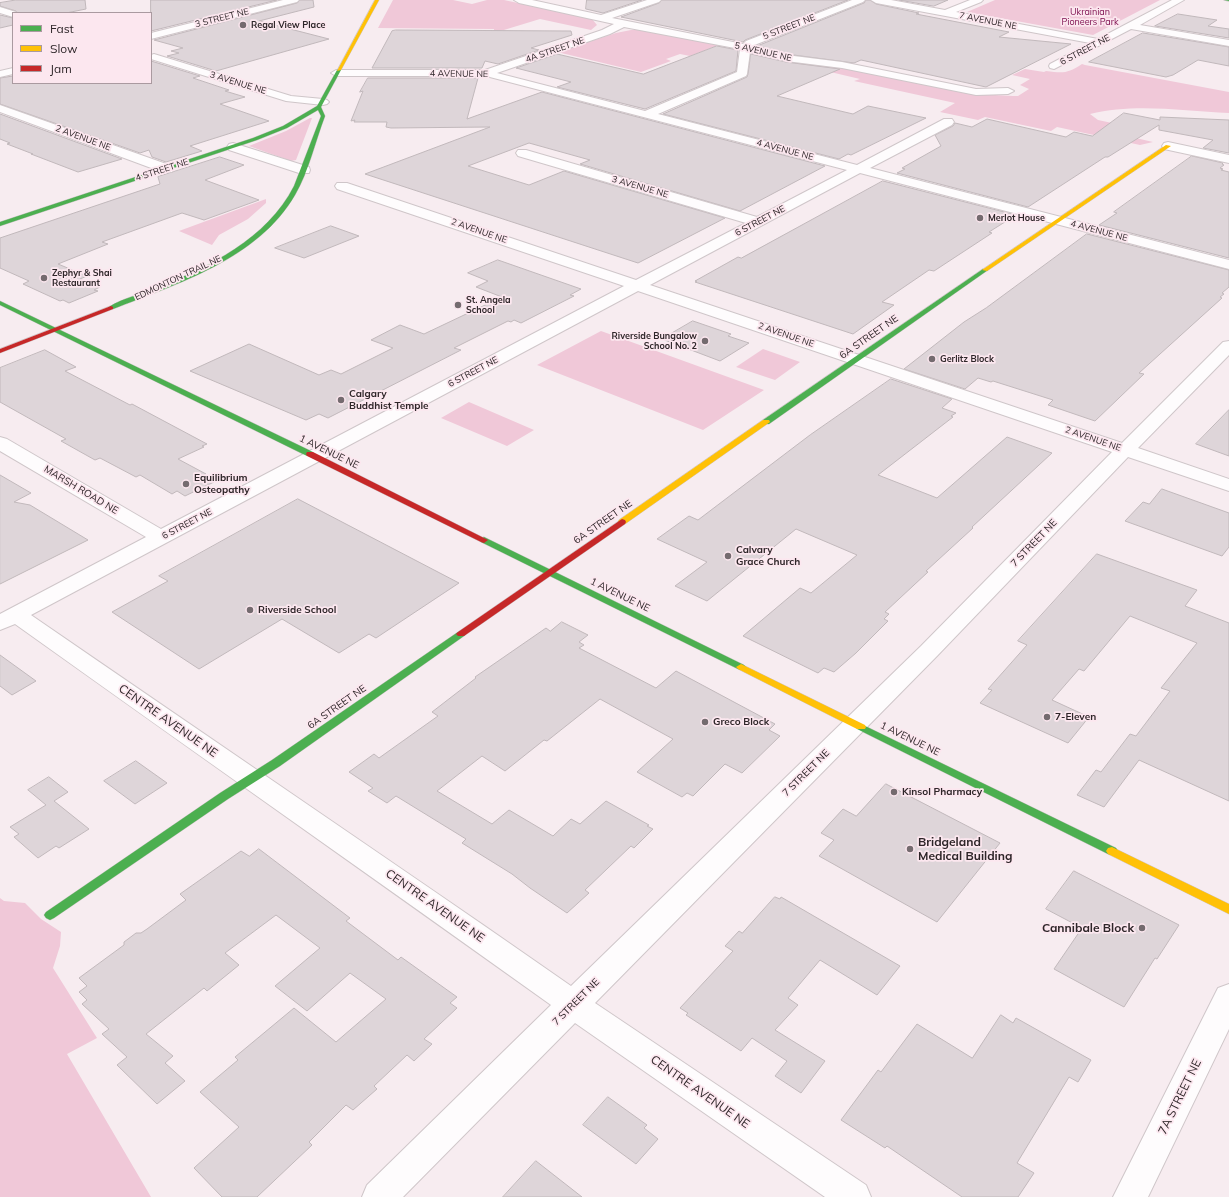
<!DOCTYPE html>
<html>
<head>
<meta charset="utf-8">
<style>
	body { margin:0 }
	#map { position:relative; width:1229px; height:1197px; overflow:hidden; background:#f7ecf0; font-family:Mulish,sans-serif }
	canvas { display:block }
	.legend { position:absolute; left:12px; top:12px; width:140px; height:72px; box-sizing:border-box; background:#fce7ef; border:1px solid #aa9aa0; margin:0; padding:5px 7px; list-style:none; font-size:12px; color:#2e2629 }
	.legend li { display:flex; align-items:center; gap:8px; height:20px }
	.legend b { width:20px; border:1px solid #aa9aa0 }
</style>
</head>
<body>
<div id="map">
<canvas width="1229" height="1197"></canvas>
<ul class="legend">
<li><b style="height:5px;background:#4caf50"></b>Fast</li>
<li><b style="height:5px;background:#ffc107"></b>Slow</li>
<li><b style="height:5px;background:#c62828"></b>Jam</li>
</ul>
</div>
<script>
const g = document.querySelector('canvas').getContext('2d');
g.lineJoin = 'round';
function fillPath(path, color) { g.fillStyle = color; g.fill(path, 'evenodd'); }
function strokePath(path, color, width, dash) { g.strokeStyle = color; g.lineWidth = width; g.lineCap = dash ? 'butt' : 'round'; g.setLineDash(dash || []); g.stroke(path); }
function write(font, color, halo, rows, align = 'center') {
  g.font = font + ' Mulish,sans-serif'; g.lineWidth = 3.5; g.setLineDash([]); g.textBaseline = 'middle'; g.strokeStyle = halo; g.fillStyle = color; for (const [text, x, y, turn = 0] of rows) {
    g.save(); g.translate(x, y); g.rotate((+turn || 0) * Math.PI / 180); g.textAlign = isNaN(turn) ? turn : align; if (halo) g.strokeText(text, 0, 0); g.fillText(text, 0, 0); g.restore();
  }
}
fillPath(new Path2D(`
	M393,0h60l19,4 15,-4h17l88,19 5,6 -6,5 -51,-11 -46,14v-4l-116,-1z
	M995,0h165l-67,35 -126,-23z
	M631,30h15l73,15 -29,11 -10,-2 -14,5 5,2 -30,11 -84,-20 59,-19z
	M794,61c73,6 145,33 219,35h5l11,-7 -9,-4 10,-6 -18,-4 13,-6 19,3 2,-1c17,2 21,3 36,-7l3,1 144,27v21c-46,-2 -94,-10 -139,1l8,6 14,3 -11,7 52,12 -13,3 -83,-18 -6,4 -66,-14 -7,3 -38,-8 15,-9 -101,-22 6,-2 -72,-17z
	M310,118h2l-16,42 -5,1 -42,-15 37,-15z
	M266,199v4l-18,16 -29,16 -7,10 -33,-14z
	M601,331l163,59 -61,40 -166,-65z
	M763,349l37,13 -25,18 -39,-13z
	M469,402l65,28 -27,16 -66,-28z
	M0,898l4,3 21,2 16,16 20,13 -1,14 -7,22 44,70 -30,16 84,143h-151z`), '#f0c8d8');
const building = new Path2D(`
	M16,0h69l1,9 -20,4h-48l-2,-2 -16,-5v-3z
	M151,0h126l-126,31z
	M300,0h13l1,7 -55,14 70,18 -113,32 -49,-15 12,-3 -8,-2 12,-3 -29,-8 143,-37z
	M587,0h55l-39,13 -17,-4z
	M662,0h186l-103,40 -2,2 -122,-25 38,-14z
	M866,0h4l6,4 43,9 -3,1 93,18 -10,5 72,7 -85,43 -125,-27 -7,3 -68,-9 -29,-8 107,-43z
	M899,0h49l-14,6z
	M1178,14l39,6 -9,6 21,3v9l-74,-12z
	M0,15l13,3v7l-13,3z
	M396,30l175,1 1,4 -41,13 8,2 -41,14 -13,-3 -3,7h-110l20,-37z
	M1143,33l86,14v19l-31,-6 -25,15 -7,2 -77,-15z
	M717,46l21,4 -2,21 -91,38 -88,-22 14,-5 -55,-14 41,-14 86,20z
	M751,54l35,8 54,7 -63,27 76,18 15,-8 58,12 -75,37 -3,-1 -9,5 -176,-45 84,-37 1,-3z
	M151,61l49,15 -7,2 36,12 -4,1 20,6 -25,7 49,17 -79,25 12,5 -36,11 -14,-5 -3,-7 -9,3 -140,-49v-26l13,-2v7h138z
	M368,78h110l-11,41 75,-27 283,74 -85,45 -160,-47 10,-4 -61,-17 -61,23 61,19 35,-14 161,47 -87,45 -273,-89 125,-47 -99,1 -5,-1 1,-5h-33l1,-2 -4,1 12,-30 -3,1z
	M1124,113l36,7v-3l69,3v33l-26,-5 10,-8 -54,-10v-5l-51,32h-3l-77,50 -131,-34 8,-4 -3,-1 39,-22 -6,-11 18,-9 2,-3 17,4 15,-8 79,18 8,-5 18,4z
	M0,114l122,45 -44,13 -47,-18h2l-26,-10 3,-1 -10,-4z
	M1192,156l31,7 -1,1 2,1 -4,3 3,1 -2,1 8,2v86l-130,-33 18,-12 -3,-1z
	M220,157l24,8 -39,15 54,20 -55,20 -22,-7 -80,29 6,2 -50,20 29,12 -7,3 20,8 -6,3 4,1 -29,12 -6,-3 -3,1 -37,-17 6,-3 -29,-13v-30l160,-54 -2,-7z
	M883,181l133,34 -27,17 3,1 -58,38 -5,-1 -47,32 12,3 -41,29 -158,-52 2,-1h-2l43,-24 3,1z
	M331,226l28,10 -55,22 -29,-10z
	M1087,234l142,36v17l-7,6 2,1 -4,3 2,1 -83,75 5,1 -49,47 -47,-16 5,-5 -60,-19 -2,1 -13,-4 -13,11 -61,-20 60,-47 22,-14z
	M498,260l83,29 -11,6 4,1 -53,27 -7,-3 -3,2 -3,-1 -54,27 7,2 -133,68 -9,-4 -13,6 -116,-49 59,-27 70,31 12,-5 10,4 52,-26 -22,-8 29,-15 24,9 78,-37 -26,-10 12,-6 -20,-8z
	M693,321l38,13 -3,2 21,7 -29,18 -58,-22z
	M45,350l31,17 -11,4 65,34 2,-1 75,40 -5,2 2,1 -26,12 28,15 -4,2 12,6 -29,14 -8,-5 -5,3 -32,-19 -4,2 -36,-19 -5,2 -34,-19 5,-2 -66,-37v-34z
	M891,379l61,20 -10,9 14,5 -5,3 2,1 -75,58 59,23 70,-61 45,16 -80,74 1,1 -47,43 2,1 -43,40 4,2 -5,5 4,2 -32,32 -22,19 -10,-4 -6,5 -75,-37 57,-48 11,5 46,-38 -61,-26 -89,72 -32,-15 32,-24 -50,-23 32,-23 9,4 112,-85z
	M1229,410v46l-33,-12z
	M0,475l31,18 -17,9 16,3 58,35 -88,44z
	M1162,489l67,24v34l-7,9 -97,-35 18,-19 6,2z
	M298,499l161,84 -83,55 -7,-4 -30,19 -57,-34 -83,50 -87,-57 56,-31 -9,-5z
	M1097,554l100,36 -12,16 44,17v178l-90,-41 -35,47 -27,-12 19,-25 5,2 29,-38 6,2 34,-45 -9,-3 36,-45 -67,-27 -46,55 -5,-2 -27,31 37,17 -21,26 -88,-40 12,-13 -4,-1 39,-44 -9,-4z
	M562,622l26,13 -9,7 5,3 -5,3 77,40 20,-17 99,53 -6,6 11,6 -38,37 -17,-9 -32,32 -6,-3 -5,4 -45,-25 36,-33 -73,-40 -53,42 -3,-1 -39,31 -23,-15 -45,35 55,33 17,-14 44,26 18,-17 9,5 26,-23 43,24 -2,1 6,3 -19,19 -3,-2 -46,44 4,3 -22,20 -37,-25 -18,-14 -50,-31 4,-4 -70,-43 -9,7 -19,-12 5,-3 -24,-16 25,-18 5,4 59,-42 -6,-4 44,-34 -1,-1 71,-49 4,3z
	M0,655l36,26 -24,14 -12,-9z
	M136,761l31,22 -32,21 -31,-23z
	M49,777l19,15 -14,9 35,28 -30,19 -3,-2 -18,12 -24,-21 5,-3 -9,-7 36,-22 -18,-15z
	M886,784l114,59 -63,79 -118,-66 15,-16 -13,-7 22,-24 13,7z
	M259,849l91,69 -4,3 52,39 3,-3 56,40 -7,6 7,5 -33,31 8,5 -18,17 -7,-6 -33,31 3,3 -24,21 -7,-5 -37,37 3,3 -55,52h-35l-28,-29 45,-41 -39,-35 38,-32 -3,-3 59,-49 42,34 50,-43 -36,-26 -43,38 -32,-25 45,-38 -44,-33 -51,38 14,12 -32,26 -3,-3 -58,46 27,22 -8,7 20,18 -28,23 -40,-39 10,-8 -25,-23 7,-5 -27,-25 5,-4 -8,-8 8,-6 -8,-8 45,-33v-3l12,-9h5l6,-4 39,-29 -6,-6 61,-43 8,5z
	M1074,871l105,54 -22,34 -2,-1 -31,49 -70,-38 28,-41 -36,-19z
	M775,897l5,2 1,-2 119,69 -23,29 -57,-35 -32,38 10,7 -23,25 50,31 -24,32 -26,-17 12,-15 -35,-23 -11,13 -55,-36 2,-2 -8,-5 53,-57 -8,-5 14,-15 3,2z
	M1001,1015l12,8 3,-5 75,42 -13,22 -9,-5 -52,86 17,10 -16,24h-56l-75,-51 -2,2 -44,-28 37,-50 3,2 36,-48 55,34z
	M608,1097l39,28 -3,3 14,11 -22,25 -53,-39z
	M536,1161l46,36h-79z`);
fillPath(building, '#ded5d9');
strokePath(building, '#c1b8bb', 1);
const street = new Path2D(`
	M283,0h16l-2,2 -146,37v-6z
	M514,0h18l69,15 46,-15h14l-2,2 -47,16 131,26 3,-3 106,-41h13l-2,2 -111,44 34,9 56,7 134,27 32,-1 6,3 -6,3 -32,1 -134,-27 -56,-7 -36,-9 -3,22 -1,2 -88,38 199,51 87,-46h8l2,3 -2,3 -82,43 359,92v9l-369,-96 -210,112 472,158 101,-101 6,-1v14l-91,93 91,31v12l-101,-34 -191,199 -342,347 271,182 5,12h-46l-250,-174 -172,174h-41l5,-12 184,-180c-178,-128 -358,-253 -536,-381l-15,6v-16l146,-77 -146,-86v-14l7,2 154,90 463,-243 -287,-97 -2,-3 2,-3h10l289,97 110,-57 -228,-67 -2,-3 2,-3h8l231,67 90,-47 -361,-94h-150l-5,-3 5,-3h149l117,-40 12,-6 -95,-21zM624,27l116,22 -3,23 -92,39 -148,-38 113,-39zM638,291l474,161 -191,194 -350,340c-179,-125 -360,-247 -540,-371z
	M871,0h20l54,10 25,-10h13l-2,2 -25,10 142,27 74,-39h12l-44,25 89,15v6l-98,-17 -77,40 -4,-1 -1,-2 1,-2 40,-21 -214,-40z
	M0,7l16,5 1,1h-4v4l-13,-4z
	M154,54l137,42 32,3 4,1 2,2 -2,2 -4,1 -37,-4 -135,-42v-4z
	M13,68v6l-13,3v-6z
	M0,105l172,61 1,3 -1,3h-10l-162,-60z
	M1168,142l61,13v8l-65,-14 -2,-3 2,-3z
	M233,143l76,24 1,3 -1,3h-10l-70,-23 -2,-3 2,-3z
	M1229,984v45l-81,168h-35l105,-209z`);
const fast = new Path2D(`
	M1224,0h5v1z
	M339,69l2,1 -20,37 4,9c-10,26 -16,55 -30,79 -37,64 -118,89 -182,114l-5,-1c9,-8 36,-15 48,-20 53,-21 111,-49 138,-102l27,-70 -3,-6 -31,18 -30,12 -257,86v-4l253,-84 30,-12 34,-20 20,-36z
	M983,269l5,1 -219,154h-6v-4z
	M0,301l313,151 1,2 -4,2h-3l-307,-151z
	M484,537l260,128 2,2 -5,3 -3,-1 -257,-127 -1,-2z
	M461,631l3,1 2,2 -2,2 -184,130 -52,33 -174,119 -4,2 -4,-2 -2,-3 2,-3 174,-119 52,-33 186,-128z
	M861,724l255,124 2,3 -2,3 -4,1 -4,-1 -251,-125 -1,-2 1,-2z`);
const slow = new Path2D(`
	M375,0h4l-38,70 -4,1z
	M1166,145l5,1 -184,125 -5,-1z
	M763,420h6l1,2 -145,102h-6l-1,-2 1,-2z
	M741,664l124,61 1,2 -1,2h-8l-119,-60 -2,-2z
	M1112,847l117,57v10l-121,-60 -2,-3 2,-3z`);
const jam = new Path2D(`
	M111,306l2,1v2l-113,44v-4z
	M307,452h6l175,88 -4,3 -3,-1 -174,-86 -1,-2z
	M622,519l3,1 1,2 -1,2 -161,112h-6l-2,-2 2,-2z`);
strokePath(street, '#cfc6c9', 2);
strokePath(fast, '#cfc6c9', 1);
strokePath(slow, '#cfc6c9', 1);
strokePath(jam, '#cfc6c9', 1);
fillPath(street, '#fefcfd');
fillPath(fast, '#4caf50');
fillPath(slow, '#ffc107');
fillPath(jam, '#c62828');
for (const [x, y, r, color] of [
	[243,25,4,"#746b6f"],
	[980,218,4,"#746b6f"],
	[44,278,4,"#746b6f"],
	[458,305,4,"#746b6f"],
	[705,341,4,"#746b6f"],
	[932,359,4,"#746b6f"],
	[341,400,4,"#746b6f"],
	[186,484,4,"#746b6f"],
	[728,556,4,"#746b6f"],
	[250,610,4,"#746b6f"],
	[1047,717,4,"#746b6f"],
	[705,722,4,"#746b6f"],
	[894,792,4,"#746b6f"],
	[910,849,4,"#746b6f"],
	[1142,928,4,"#746b6f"]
]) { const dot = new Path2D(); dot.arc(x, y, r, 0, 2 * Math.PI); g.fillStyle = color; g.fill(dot); strokePath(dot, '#fce7ef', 1.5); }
write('9px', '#7a084a', '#fce7ef', [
	["Ukrainian",1090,12],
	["Pioneers Park",1090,22]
]);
write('9px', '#2e2629', '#fce7ef', [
	["3 STREET NE",222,18,-14],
	["7 AVENUE NE",988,21,11],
	["5 STREET NE",789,27,-21],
	["4A STREET NE",555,50,-19],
	["6 STREET NE",1085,50,-28],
	["5 AVENUE NE",763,52,13],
	["4 AVENUE NE",459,74,1],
	["3 AVENUE NE",238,83,17],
	["2 AVENUE NE",83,138,20],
	["4 AVENUE NE",785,150,15],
	["4 STREET NE",162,170,-18],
	["3 AVENUE NE",640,187,16],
	["6 STREET NE",760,221,-28],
	["2 AVENUE NE",479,231,19],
	["4 AVENUE NE",1099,231,15],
	["EDMONTON TRAIL NE",178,278,-25],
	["2 AVENUE NE",786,335,19],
	["6 STREET NE",473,372,-28],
	["2 AVENUE NE",1093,439,19],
	["6 STREET NE",187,524,-28]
]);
write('bold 9px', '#2e2629', '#fce7ef', [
	["Regal View Place",251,25],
	["Merlot House",988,218],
	["Zephyr & Shai",52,273],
	["Restaurant",52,283],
	["St. Angela",466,300],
	["School",466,310],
	["Riverside Bungalow",697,336,"right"],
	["School No. 2",697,346,"right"],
	["Gerlitz Block",940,359]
], 'left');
write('10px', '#2e2629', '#fce7ef', [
	["6A STREET NE",869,337,-35],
	["1 AVENUE NE",329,452,26],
	["MARSH ROAD NE",81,490,31],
	["6A STREET NE",603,522,-35],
	["7 STREET NE",1034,543,-46],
	["1 AVENUE NE",620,595,26],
	["6A STREET NE",337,707,-35],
	["1 AVENUE NE",910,739,26],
	["7 STREET NE",806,773,-45],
	["7 STREET NE",576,1002,-45]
]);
write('bold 10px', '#2e2629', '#fce7ef', [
	["Calgary",349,394],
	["Buddhist Temple",349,406],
	["Equilibrium",194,478],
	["Osteopathy",194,490],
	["Calvary",736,550],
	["Grace Church",736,562],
	["Riverside School",258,610],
	["7-Eleven",1055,717],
	["Greco Block",713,722],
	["Kinsol Pharmacy",902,792]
], 'left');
write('12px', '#2e2629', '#fce7ef', [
	["CENTRE AVENUE NE",168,721,35],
	["CENTRE AVENUE NE",435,906,35],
	["CENTRE AVENUE NE",700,1092,35],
	["7A STREET NE",1180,1097,-64]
]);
write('bold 12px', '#2e2629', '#fce7ef', [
	["Bridgeland",918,842],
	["Medical Building",918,856],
	["Cannibale Block",1134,928,"right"]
], 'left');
</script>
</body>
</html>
